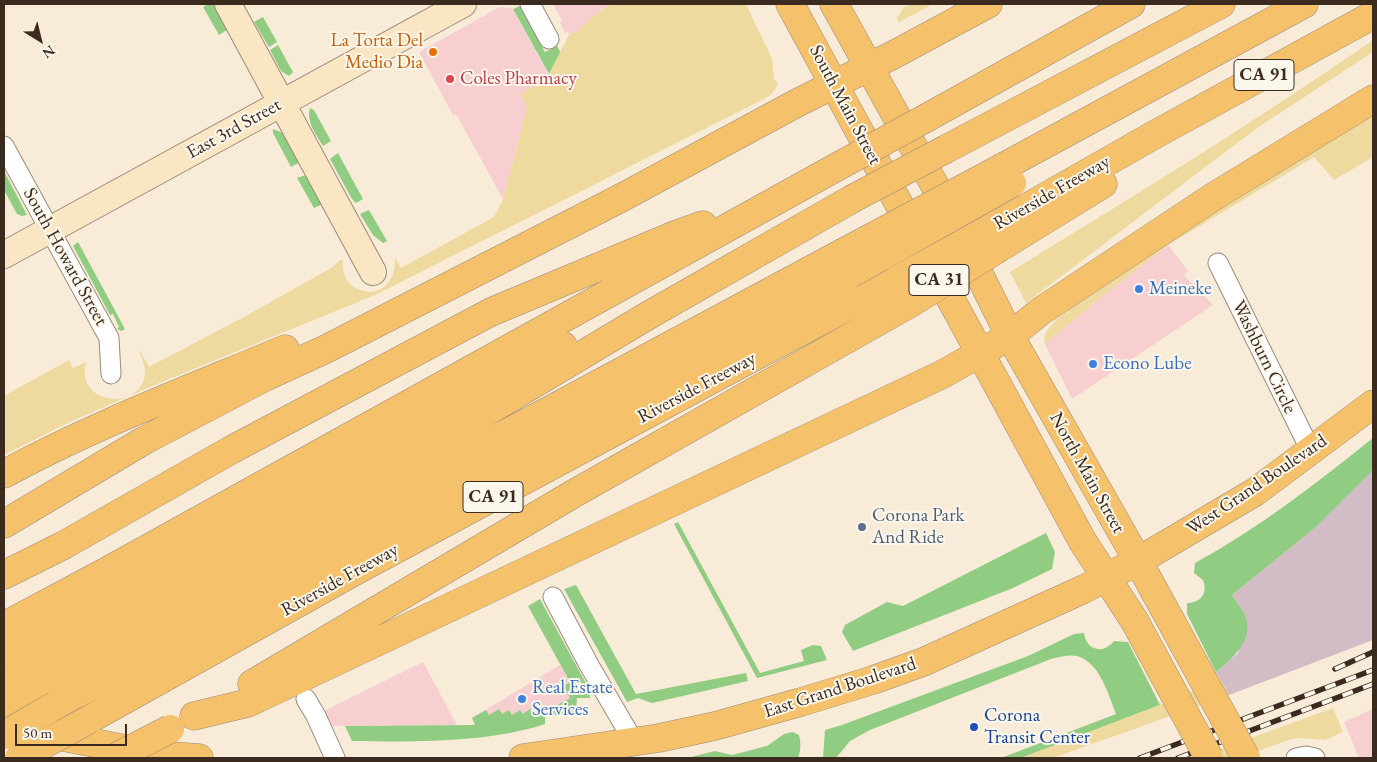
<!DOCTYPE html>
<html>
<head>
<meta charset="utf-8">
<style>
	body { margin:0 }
	#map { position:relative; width:1377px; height:762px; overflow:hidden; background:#f8ebd8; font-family:"EB Garamond",serif }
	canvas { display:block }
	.frame { position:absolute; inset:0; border:5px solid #3b2a1e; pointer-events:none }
	.north { position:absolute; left:15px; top:15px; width:50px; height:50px; -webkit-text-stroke:4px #fbf7ec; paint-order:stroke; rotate:144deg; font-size:14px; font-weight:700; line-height:20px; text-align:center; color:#3b2a1e }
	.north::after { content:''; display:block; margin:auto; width:18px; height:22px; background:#3b2a1e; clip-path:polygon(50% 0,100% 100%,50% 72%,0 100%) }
	.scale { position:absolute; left:15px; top:724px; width:112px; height:22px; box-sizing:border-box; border:2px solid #3b2a1e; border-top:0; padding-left:6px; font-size:15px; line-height:18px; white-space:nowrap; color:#3b2a1e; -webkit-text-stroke:4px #fbf7ec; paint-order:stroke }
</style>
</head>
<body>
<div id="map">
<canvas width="1377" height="762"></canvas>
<div class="frame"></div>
<div class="north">N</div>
<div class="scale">50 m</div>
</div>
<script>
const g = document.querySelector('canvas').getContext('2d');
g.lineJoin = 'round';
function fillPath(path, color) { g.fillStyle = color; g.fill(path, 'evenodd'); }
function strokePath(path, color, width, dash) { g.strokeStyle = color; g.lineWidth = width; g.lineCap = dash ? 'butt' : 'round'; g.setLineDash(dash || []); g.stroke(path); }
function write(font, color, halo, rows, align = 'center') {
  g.font = font + ' "EB Garamond",serif'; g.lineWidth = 4; g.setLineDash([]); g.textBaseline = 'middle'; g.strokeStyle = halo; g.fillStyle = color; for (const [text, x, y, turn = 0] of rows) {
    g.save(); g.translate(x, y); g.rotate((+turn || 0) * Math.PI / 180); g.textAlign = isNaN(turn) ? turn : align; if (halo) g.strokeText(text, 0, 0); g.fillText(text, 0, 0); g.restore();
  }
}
fillPath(new Path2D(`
	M553,4h58l-10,6 -25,24 -1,-2 -6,3 -1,-3 -3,1 -5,-11 2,-2z
	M500,7l12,1 38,69 -23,31 -24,91 -47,-85 -3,1 -34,-63z
	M1168,245l20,26 -4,4 29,30 -141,94 -27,-55 49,-41z
	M423,662l34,63 -125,1 -8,-15z
	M560,665l16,27 1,8 -1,8 -4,5 -100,5z
	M1373,709v49h-14l-15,-36z`), '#f7cfd1');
fillPath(new Path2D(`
	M1373,469v171l-144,55 -13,-23 22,-19 7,-37 -13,-21 84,-68z`), '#d2bdc6');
fillPath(new Path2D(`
	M208,4h5l14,26 -8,5 -16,-28z
	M520,6l25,46 12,-6 4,7 -12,21 -36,-65z
	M263,17l14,25 -8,5 -15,-25z
	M278,45l15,27 -4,4 -8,-5 -11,-21z
	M310,108l4,2 17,31 -8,5c-7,-12 -17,-24 -13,-38z
	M273,129l10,4 17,29 -9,5 -18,-34z
	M338,153l25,46 -7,4 -4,-4 -22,-40z
	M4,171l23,44 -5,1 -5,-2 -13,-24z
	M306,175l17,29 -9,4 -17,-30z
	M369,210l18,31 -4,2 -10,-8 -13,-21z
	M78,242l47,87 -4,2 -4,-2 2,-2 -6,-13 -3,1 -37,-69z
	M1373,438v31l-6,7 -51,51 -84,68c4,7 10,13 13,21 10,23 -13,43 -29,56l-29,-58v-11c14,0 21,-10 16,-23l-9,-7 1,-10c64,-35 122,-80 178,-125z
	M678,522l82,151 44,-12 -3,-11 12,-5 8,1 6,14 -70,18 -83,-154z
	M1046,533l9,19 -3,17 -39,19 -160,63 -11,-19 3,-7 42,-23 16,4z
	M576,585l60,109 110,-21 2,8 -96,22 -14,-5 -11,4 -63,-113z
	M540,599l49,90 1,9h-13l-1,10 -4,5 -27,4v7c-57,19 -133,18 -193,17l-7,-15 130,-1 -3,-7 14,-8 3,5 10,-6 3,5 7,-4 3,5 8,-5 3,4 7,-5 3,4 9,-5 3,4 25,-14 -6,-12 6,-4 -42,-76z
	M1084,633c2,17 19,22 30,8l14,1 32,63 -139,53h-20l115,-44c-7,-18 -15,-47 -34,-56 -10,-5 -21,-1 -31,1l-181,71 -20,11 -14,17h-13l2,-28 17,-5 186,-69 46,-22z
	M793,732l6,3c2,8 2,15 -1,23h-111l28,-7 17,4 35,-9 17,-12z`), '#90cd82');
fillPath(new Path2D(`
	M611,4h135l26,55 2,20 4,4c-3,7 -6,11 -12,15l-391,197 -218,89 -85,37 -68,34v-59l65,-36 4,8 13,-6c-11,43 53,50 59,13 1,-9 -4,-18 -6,-26l10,18 95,-50 89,-50 7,-7h3c-5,39 54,46 52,-2l6,10 93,-51 9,-18 24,-91 -7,-14 30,-17 -1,-3 20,-39 6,-3 1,1 17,-17z
	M912,4h21l-34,18 -2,-4 7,-11z
	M1373,40v12l-116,76 -231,175 -16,-31c122,-75 245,-150 363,-232z
	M1373,99v58l-39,23 -20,-23 -146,88 -74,58 -49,41c-3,-11 5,-17 12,-25l135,-103z
	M1220,679l9,16 -176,63h-32l139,-53z
	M1333,708l10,24 -18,8 -24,-2 -10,1 -51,19h-44z`), '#eeda9e');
const street = new Path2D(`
	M530,4l19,35
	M4,146l105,192 2,36
	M1218,263l93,188
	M553,597l36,68 45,77
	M306,699l10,17 19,42
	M1296,758l10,-2 9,2`);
const secondary = new Path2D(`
	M228,4l145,268
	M4,255l459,-251`);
const primary = new Path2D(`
	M790,4l293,538 51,78
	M834,4l100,180 76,152 128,225 85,155
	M42,733l115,22 42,3
	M523,758l136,-20 56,-12 86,-24 72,-22 50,-18 161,-73 54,-28 117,-69 118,-88`);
const highway = new Path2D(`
	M928,117l203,-113
	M946,149l275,-145
	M1003,167l301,-163
	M989,229l165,-94 219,-120
	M999,248l104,-64
	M4,474c90,-49 186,-85 281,-125
	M4,524l141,-84 120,-63 61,-28 295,-151 176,-95 98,-49 93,-50
	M4,575l60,-30 167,-95 260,-138 184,-77 28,-10
	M4,626l103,-55 728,-403
	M4,652l559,-306
	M77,664l765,-411
	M4,683l456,-255 189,-113 203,-116
	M252,684l321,-190 336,-190
	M56,705l446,-238 348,-193
	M4,711l94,-50
	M194,716l54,-13 695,-329 67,-38 31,-25 172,-114 160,-98
	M90,719l267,-149 540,-290`);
strokePath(street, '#9a8a7b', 21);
strokePath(secondary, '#9a8a7b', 28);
strokePath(primary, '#9a8a7b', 29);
strokePath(highway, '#9a8a7b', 29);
strokePath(street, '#fff', 19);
strokePath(secondary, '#fbe6c4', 26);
strokePath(primary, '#f5c16b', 28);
strokePath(highway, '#f5c16b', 28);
const rail = new Path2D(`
	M1335,669l38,-17
	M1140,758l233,-88
	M1178,758l195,-74`);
strokePath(rail, '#3b2a1e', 5.5);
strokePath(rail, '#fbf7ec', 4, [11]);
const primaryBridge = new Path2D(`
	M1134,620l75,138
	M1223,716l23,42`);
const highwayBridge = new Path2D(`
	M835,168l93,-51
	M852,199l94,-50
	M842,253l161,-86
	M850,274l162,-91
	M897,280l92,-51
	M909,304l90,-56
	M4,735l52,-30
	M19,758l71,-39
	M114,758l56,-29`);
strokePath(primaryBridge, '#9a8a7b', 29, []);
strokePath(highwayBridge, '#9a8a7b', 29, []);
strokePath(primaryBridge, '#f5c16b', 28);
strokePath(highwayBridge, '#f5c16b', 28);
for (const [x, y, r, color] of [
	[433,52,5,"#e8710a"],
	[450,79,5,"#e0444e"],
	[1139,289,5,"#3f7fe0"],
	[1093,364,5,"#3f7fe0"],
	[862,527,5,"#5c6f8a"],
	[522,699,5,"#3f7fe0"],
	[974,727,5,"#1a4fb4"]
]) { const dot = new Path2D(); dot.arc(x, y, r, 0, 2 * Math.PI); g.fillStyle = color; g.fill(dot); strokePath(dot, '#fbf7ec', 2); }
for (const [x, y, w] of [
	[1264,75,60],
	[939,280,60],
	[493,497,60]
]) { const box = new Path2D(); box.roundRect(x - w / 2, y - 15.5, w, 31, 4); g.fillStyle = '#fbf7ec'; g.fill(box); strokePath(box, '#3b2a1e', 1); }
write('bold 18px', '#3b2a1e', null, [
	["CA 91",1264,75],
	["CA 31",939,280],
	["CA 91",493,497]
]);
write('19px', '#c56008', '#fbf7ec', [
	["La Torta Del",423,41],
	["Medio Dia",423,63]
], 'right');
write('19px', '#be3a42', '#fbf7ec', [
	["Coles Pharmacy",460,79]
], 'left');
write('19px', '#3b2a1e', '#fbf7ec', [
	["South Main Street",845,105,62],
	["East 3rd Street",234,129,-29],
	["Riverside Freeway",1052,193,-30],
	["South Howard Street",65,257,61],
	["Washburn Circle",1264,357,64],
	["Riverside Freeway",697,388,-28],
	["North Main Street",1087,473,61],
	["West Grand Boulevard",1257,485,-34],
	["Riverside Freeway",340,580,-29],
	["East Grand Boulevard",840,688,-18]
]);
write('19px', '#366cbe', '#fbf7ec', [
	["Meineke",1149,289],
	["Econo Lube",1103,364],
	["Real Estate",532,688],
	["Services",532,710]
], 'left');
write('19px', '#4e5e75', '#fbf7ec', [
	["Corona Park",872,516],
	["And Ride",872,538]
], 'left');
write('19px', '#164399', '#fbf7ec', [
	["Corona",984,716],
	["Transit Center",984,738]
], 'left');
</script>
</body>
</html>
